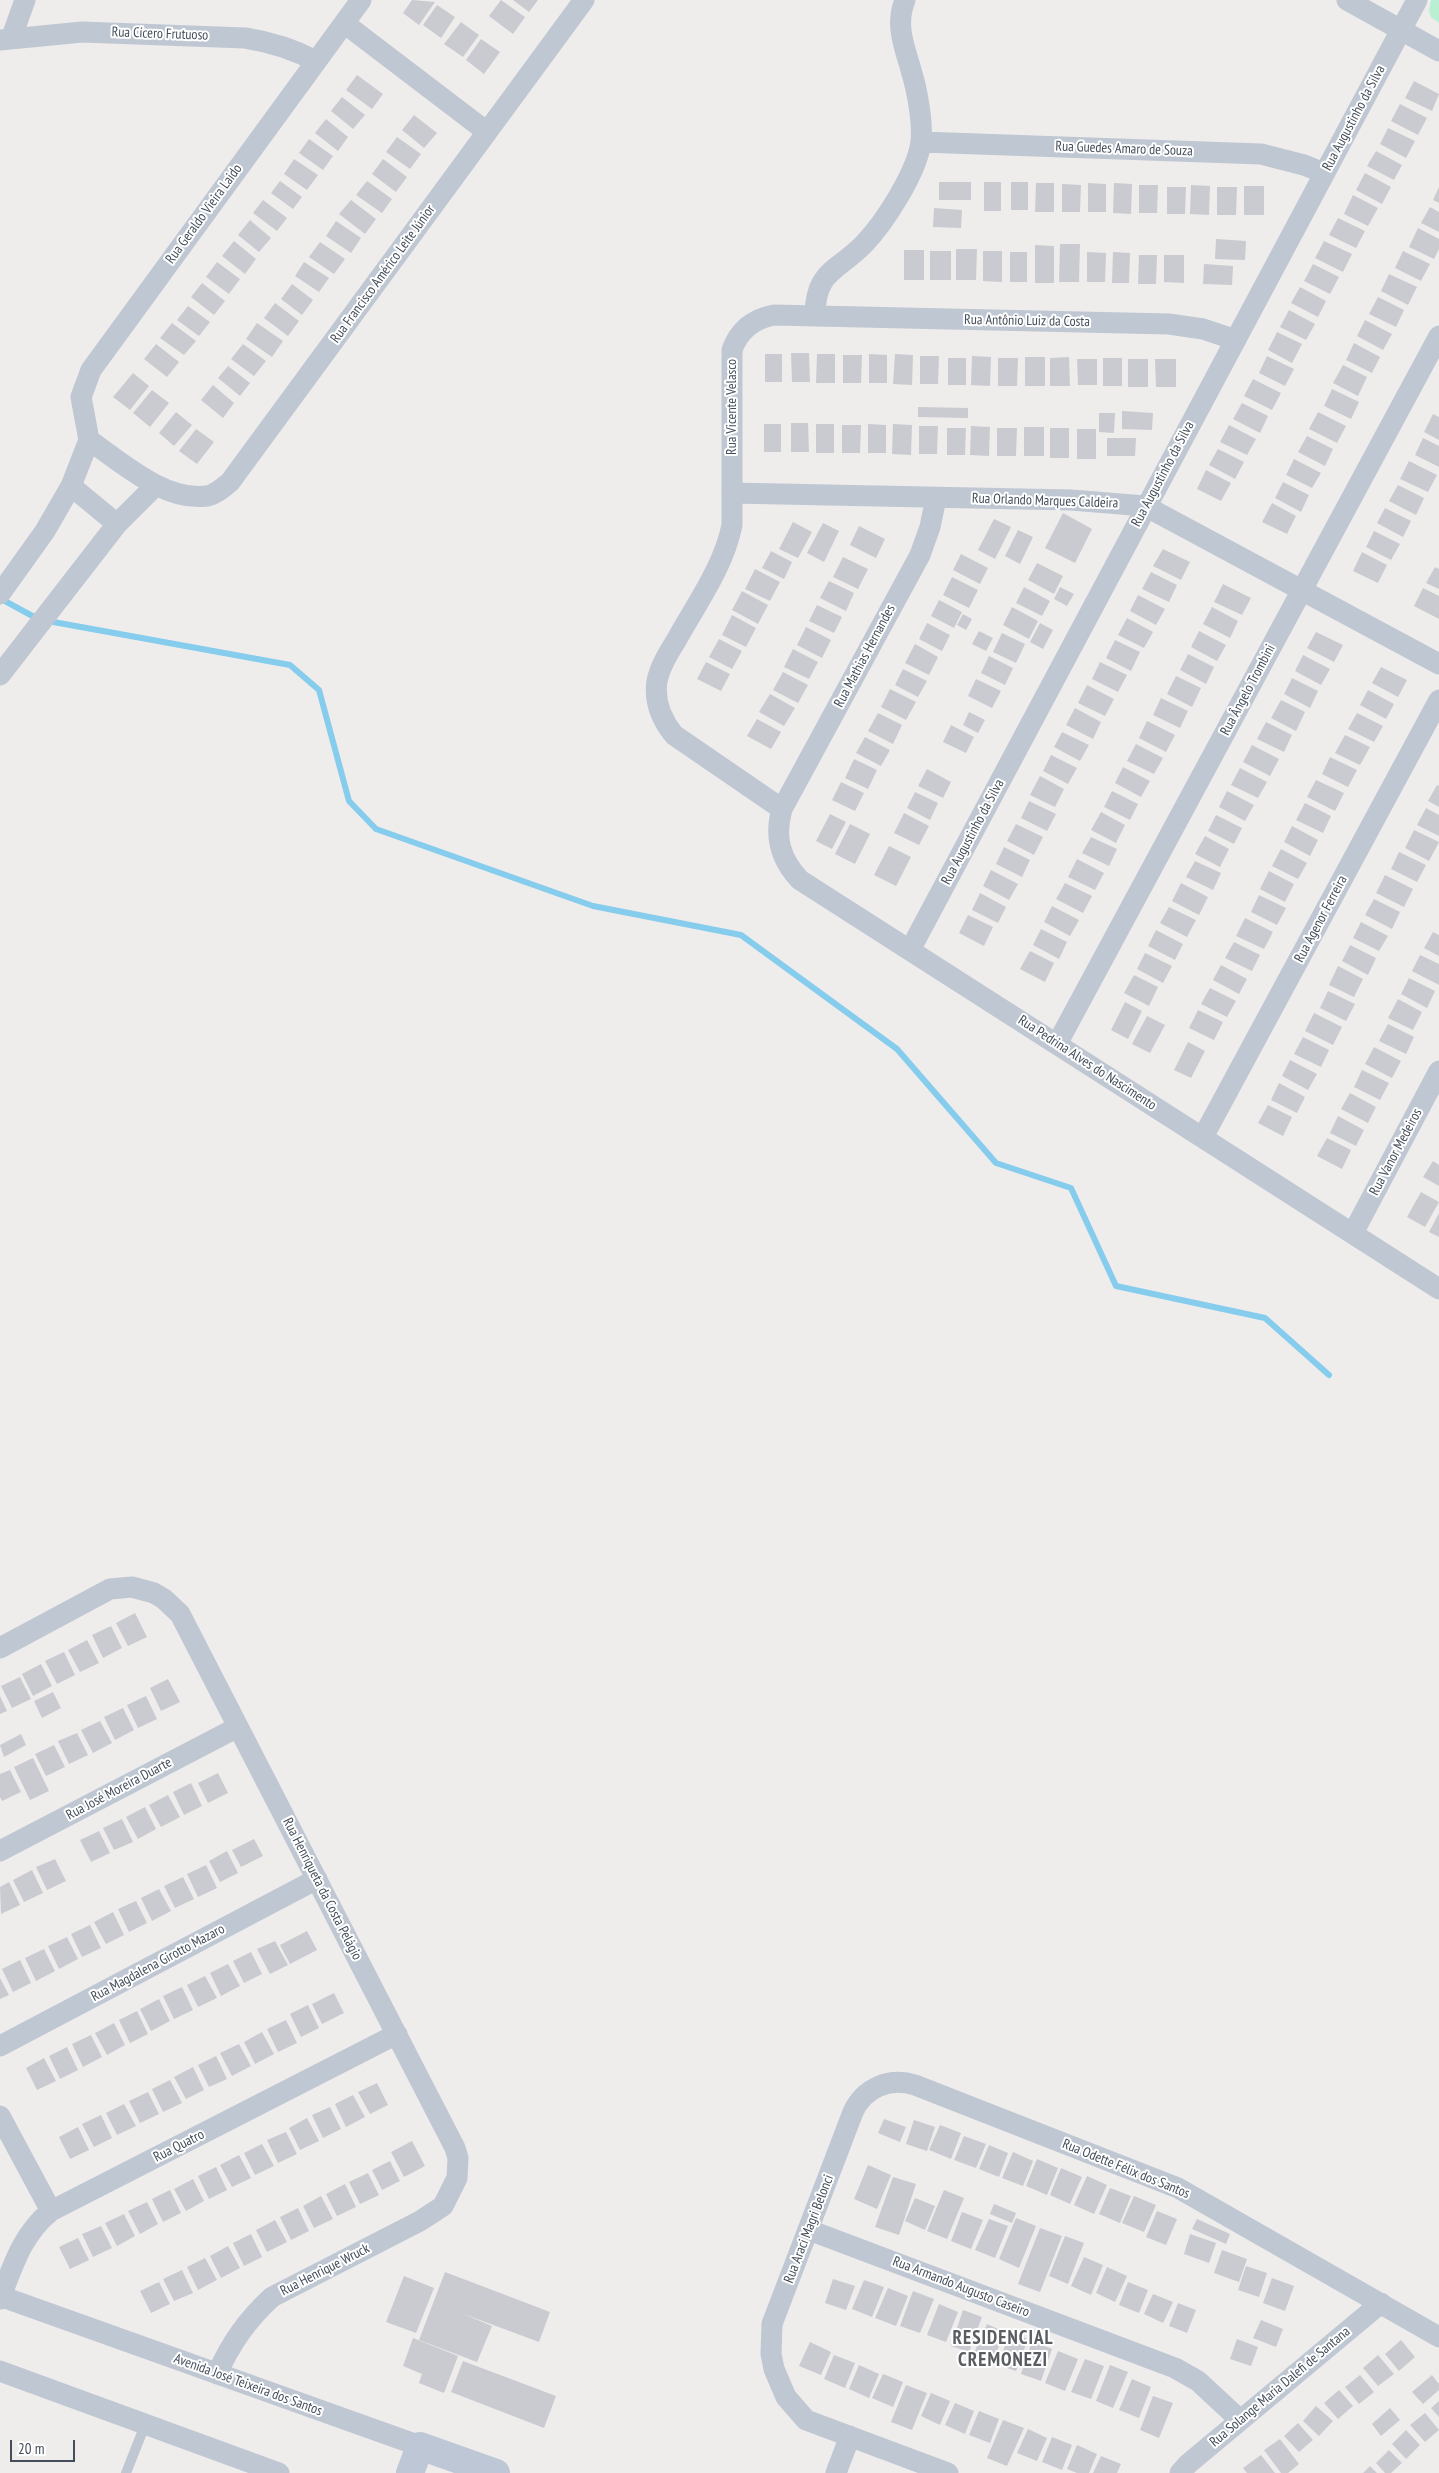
<!DOCTYPE html>
<html>
<head>
<meta charset="utf-8">
<style>
	body { margin:0 }
	#map { position:relative; width:1439px; height:2473px; overflow:hidden; background:#efecec; font-family:"PT Sans Narrow",sans-serif }
	canvas { display:block }
	.scale { position:absolute; left:10px; top:2440px; width:65px; height:22px; box-sizing:border-box; border:2px solid #444e5a; border-top:0; padding-left:6px; font-size:15px; line-height:18px; white-space:nowrap; color:#444e5a; -webkit-text-stroke:4px #fff; paint-order:stroke }
</style>
</head>
<body>
<div id="map">
<canvas width="1439" height="2473"></canvas>
<div class="scale">20 m</div>
</div>
<script>
const g = document.querySelector('canvas').getContext('2d');
g.lineJoin = 'round';
function fillPath(path, color) { g.fillStyle = color; g.fill(path, 'evenodd'); }
function strokePath(path, color, width, dash) { g.strokeStyle = color; g.lineWidth = width; g.lineCap = dash ? 'butt' : 'round'; g.setLineDash(dash || []); g.stroke(path); }
function write(font, color, halo, rows, align = 'center') {
  g.font = font + ' "PT Sans Narrow",sans-serif'; g.lineWidth = 4; g.setLineDash([]); g.textBaseline = 'middle'; g.strokeStyle = halo; g.fillStyle = color; for (const [text, x, y, turn = 0] of rows) {
    g.save(); g.translate(x, y); g.rotate((+turn || 0) * Math.PI / 180); g.textAlign = isNaN(turn) ? turn : align; if (halo) g.strokeText(text, 0, 0); g.fillText(text, 0, 0); g.restore();
  }
}
fillPath(new Path2D(`
	M1431,0h8v23l-8,-6 -2,-6z`), '#b9efd3');
strokePath(new Path2D(`
	M1,599l37,20
	M48,621l242,44 29,25 30,111 27,28 217,77 148,29 156,114 99,114 75,25 45,98 149,32 64,57`), '#85cced', 6);
fillPath(new Path2D(`
	M412,0l23,2 -16,23 -16,-12z
	M501,0l24,17 -12,17 -24,-18z
	M513,0h25l-9,12z
	M437,5l18,12 -14,21 -18,-13z
	M461,22l18,13 -16,22 -19,-13z
	M481,39l19,13 -16,22 -18,-14z
	M357,75l26,19 -11,15 -26,-19z
	M1414,81l25,13 -7,17 -27,-13z
	M342,97l23,18 -12,14 -22,-18z
	M1400,104l27,14 -9,17 -27,-14z
	M414,115l23,18 -13,15 -22,-18z
	M326,119l22,18 -10,14 -23,-18z
	M1388,128l27,13 -9,17 -26,-14z
	M397,137l24,17 -11,15 -24,-17z
	M309,139l24,17 -10,14 -24,-17z
	M1376,151l26,14 -8,15 -27,-14z
	M294,159l24,16 -11,15 -23,-16z
	M383,159l24,18 -11,15 -24,-18z
	M1365,173l26,14 -9,17 -26,-14z
	M280,181l22,16 -9,12 -22,-16z
	M367,181l25,18 -10,14 -26,-18z
	M939,182h32v18h-32z
	M984,182h17v29h-17z
	M1011,182h17v28h-17z
	M1036,183h18v29h-19z
	M1088,183l18,1v28h-18z
	M1114,183l18,1 -1,30 -18,-1z
	M1062,184l19,1 -1,27h-18z
	M1139,185h19l-1,28h-18z
	M1191,185l19,1 -1,29 -19,-1z
	M1244,186h20v29h-20z
	M1167,187h19l-1,27h-18z
	M1217,187h20l-1,28h-19z
	M1439,187v16l-6,-3z
	M1353,195l25,13 -10,18 -24,-12z
	M263,200l24,18 -10,13 -24,-18z
	M351,200l25,19 -11,15 -26,-20z
	M1430,207l9,5v20l-18,-9z
	M934,208l28,2 -1,18 -28,-1z
	M1338,218l27,13 -9,17 -27,-13z
	M250,220l21,18 -12,14 -21,-17z
	M336,221l25,17 -10,15 -25,-17z
	M1418,228l21,11v10l-5,10 -25,-12z
	M1216,239l30,2 -1,19 -30,-1z
	M234,241l22,18 -11,15 -23,-18z
	M1324,241l28,13 -9,18 -28,-14z
	M320,242l25,17 -11,15 -25,-17z
	M1060,244h20l-1,38h-20z
	M1035,245l19,1v37h-19z
	M956,249h21l-1,31h-20z
	M904,250h20v30h-20z
	M930,251h21v29h-21z
	M983,251h19v31l-19,-1z
	M1403,251l27,13 -9,17 -26,-13z
	M1010,252h17v30h-17z
	M1087,252l19,1 -1,29h-18z
	M1113,252l17,1 -1,30h-17z
	M1139,255h18l-1,29h-18z
	M1164,255h20v28l-20,-1z
	M217,262l23,17 -11,15 -23,-17z
	M304,262l25,16 -10,14 -24,-16z
	M1204,264l29,2 -1,19 -29,-1z
	M1313,264l26,13 -9,17 -26,-13z
	M1389,274l28,13 -9,18 -27,-14z
	M202,283l23,18 -11,14 -23,-18z
	M292,284l21,16 -11,15 -21,-16z
	M1300,287l26,14 -8,16 -27,-14z
	M1378,297l26,13 -8,17 -27,-13z
	M275,303l24,18 -11,15 -24,-18z
	M188,306l22,16 -11,14 -22,-16z
	M1289,310l26,14 -9,16 -26,-13z
	M1365,320l27,14 -9,16 -26,-14z
	M172,323l24,18 -12,14 -24,-17z
	M257,323l26,18 -11,16 -26,-18z
	M1277,332l25,12 -10,19 -24,-13z
	M1354,343l26,14 -8,16 -26,-13z
	M156,344l23,18 -12,15 -23,-18z
	M243,344l23,17 -12,15 -23,-17z
	M791,353h18l1,29h-18z
	M765,354h17v28h-17z
	M817,354h18v29h-19z
	M869,354l18,1v28h-18z
	M895,354l18,1 -1,30 -19,-1z
	M843,355h19l-1,28h-18z
	M920,356h19l-1,28h-18z
	M972,356l19,1 -1,29 -19,-1z
	M1267,356l27,13 -9,17 -26,-13z
	M1025,357h20v29h-20z
	M1069,357l1,29h-20v-28z
	M948,358h18v27h-18z
	M998,358h20l-1,28h-19z
	M1103,358h19v28h-19z
	M1077,359h20v26h-19z
	M1128,359h20v28h-20z
	M1155,359h21v28h-20z
	M1343,365l24,12 -9,19 -25,-13z
	M228,366l22,17 -10,13 -22,-18z
	M133,373l16,13 -19,24 -17,-13z
	M1253,379l28,14 -9,17 -28,-14z
	M213,385l21,18 -11,15 -22,-18z
	M1332,389l27,13 -8,17 -27,-13z
	M152,390l17,13 -19,24 -17,-14z
	M1242,403l26,13 -8,17 -27,-14z
	M918,407l50,1v10l-50,-1z
	M1122,411l31,2 -1,17 -30,-1z
	M176,412l16,13 -18,21 -15,-13z
	M1318,412l28,14 -9,17 -28,-14z
	M1099,413h16l-1,20 -15,-1z
	M1433,414l6,3v23l-15,-8z
	M791,423h17l1,29h-18z
	M764,424h17v28h-17z
	M816,424h18v29h-18z
	M868,424l18,1v28h-18z
	M893,424l19,1 -1,30 -19,-1z
	M842,425h19l-1,28h-18z
	M1229,425l27,14 -9,16 -27,-13z
	M919,426h19l-1,28h-18z
	M971,426l19,1 -1,29 -19,-1z
	M1024,427h20v29h-20z
	M947,428h19l-1,27h-18z
	M997,428h20l-1,28h-19z
	M1050,428h19v30h-19z
	M196,429l18,13 -17,22 -18,-13z
	M1077,429h19v30h-19z
	M1307,436l26,13 -8,17 -27,-14z
	M1107,438h29l-1,18h-28z
	M1423,438l16,8v21l-24,-12z
	M1218,449l26,13 -9,17 -26,-14z
	M1294,459l27,14 -9,15 -26,-13z
	M1409,461l28,14 -9,17 -28,-13z
	M1206,470l25,13 -10,18 -24,-12z
	M1283,482l26,13 -8,17 -26,-14z
	M1398,485l26,13 -8,17 -27,-14z
	M1272,503l24,13 -9,18 -25,-12z
	M1385,508l26,13 -8,16 -26,-14z
	M1063,513l29,16 -17,34 -30,-15z
	M994,519l17,8 -16,32 -17,-9z
	M793,522l19,10 -14,26 -19,-9z
	M823,523l16,8 -15,31 -17,-9z
	M859,526l26,13 -9,19 -26,-13z
	M1018,530l15,7 -13,27 -15,-8z
	M1374,531l26,13 -9,16 -25,-13z
	M1163,549l27,13 -9,18 -28,-14z
	M771,551l21,11 -8,17 -22,-11z
	M1362,552l25,13 -9,18 -25,-12z
	M961,554l27,14 -8,16 -27,-14z
	M843,557l25,12 -10,20 -25,-12z
	M1037,563l26,13 -9,18 -26,-14z
	M1435,567l4,2v20l-13,-6z
	M755,569l25,13 -10,19 -25,-12z
	M1151,572l26,13 -8,17 -27,-13z
	M952,577l26,13 -9,18 -26,-13z
	M829,581l25,12 -8,18 -26,-13z
	M1223,584l28,14 -9,17 -28,-13z
	M1024,587l26,14 -8,15 -26,-13z
	M1060,587l14,7 -7,12 -13,-7z
	M1423,588l16,8v23l-25,-13z
	M742,591l26,14 -10,19 -26,-14z
	M1138,595l27,14 -9,16 -26,-14z
	M939,600l23,12 -8,16 -23,-12z
	M817,605l25,12 -8,16 -25,-12z
	M1012,607l26,14 -9,18 -26,-14z
	M1212,607l26,14 -8,17 -27,-14z
	M963,614l9,5 -6,11 -9,-5z
	M732,615l24,13 -10,19 -24,-12z
	M1127,618l26,14 -9,16 -26,-13z
	M927,623l23,12 -8,16 -23,-12z
	M1040,623l13,7 -10,19 -13,-7z
	M806,627l25,13 -9,18 -25,-13z
	M979,631l14,7 -7,13 -14,-7z
	M1199,631l27,14 -9,16 -26,-14z
	M1316,632l27,13 -9,17 -27,-14z
	M1002,633l23,11 -9,19 -23,-11z
	M719,639l23,12 -10,18 -23,-12z
	M1115,640l25,12 -9,19 -25,-13z
	M915,644l23,13 -9,18 -24,-12z
	M793,649l25,13 -9,17 -25,-12z
	M1188,654l26,13 -8,17 -26,-14z
	M1303,655l27,14 -9,16 -26,-14z
	M989,656l24,12 -8,17 -24,-12z
	M706,662l24,12 -9,17 -24,-12z
	M1100,662l27,13 -9,17 -26,-13z
	M1381,667l26,13 -9,17 -26,-14z
	M903,669l24,12 -9,16 -23,-12z
	M783,672l25,13 -10,18 -25,-13z
	M1176,676l25,12 -9,19 -25,-13z
	M1292,678l26,13 -8,17 -26,-14z
	M976,679l25,12 -9,17 -24,-12z
	M1087,685l27,14 -9,17 -27,-13z
	M890,689l26,13 -10,18 -25,-13z
	M1368,690l26,14 -8,15 -26,-14z
	M770,694l25,14 -11,18 -25,-14z
	M1161,698l27,13 -8,17 -27,-13z
	M1281,700l24,12 -9,19 -25,-13z
	M1075,708l26,14 -8,17 -27,-14z
	M969,712l16,8 -7,13 -15,-8z
	M878,713l24,12 -9,19 -25,-13z
	M1357,713l26,13 -9,16 -26,-13z
	M757,719l24,13 -10,17 -24,-13z
	M1147,721l28,14 -9,17 -27,-14z
	M1266,722l26,13 -8,17 -27,-13z
	M951,725l23,12 -8,16 -23,-11z
	M1062,732l27,13 -9,16 -26,-14z
	M1345,735l25,12 -10,18 -25,-12z
	M865,737l25,13 -9,16 -25,-13z
	M1136,744l27,14 -9,16 -27,-13z
	M1252,745l27,14 -9,17 -27,-14z
	M1051,755l26,13 -9,16 -25,-13z
	M1330,757l27,13 -9,17 -26,-13z
	M854,759l23,11 -9,19 -23,-11z
	M1123,767l27,14 -9,16 -26,-14z
	M1240,768l27,14 -9,16 -27,-13z
	M927,769l24,13 -8,16 -25,-12z
	M1040,776l24,13 -9,18 -25,-12z
	M1316,780l28,13 -9,18 -28,-14z
	M841,782l23,11 -9,18 -23,-11z
	M1437,785l2,1v21l-11,-6z
	M1112,791l26,13 -8,16 -26,-13z
	M1227,791l27,14 -9,16 -26,-14z
	M915,792l23,11 -8,17 -23,-12z
	M1029,801l27,13 -9,17 -26,-13z
	M1305,803l26,13 -8,17 -27,-13z
	M1426,808l13,7v21l-22,-11z
	M1101,812l24,13 -9,18 -25,-13z
	M904,813l25,13 -10,19 -25,-12z
	M830,814l16,8 -14,27 -16,-8z
	M1216,815l26,13 -8,16 -26,-13z
	M850,824l20,10 -15,30 -20,-10z
	M1016,824l27,13 -9,18 -27,-14z
	M1292,826l26,14 -8,16 -26,-14z
	M1414,830l25,12 -10,19 -24,-13z
	M1205,836l24,13 -9,18 -25,-13z
	M1091,837l26,12 -8,17 -27,-13z
	M889,846l22,11 -15,29 -22,-11z
	M1004,847l26,13 -8,17 -26,-13z
	M1281,849l26,14 -9,16 -26,-13z
	M1399,852l27,13 -9,17 -26,-13z
	M1077,859l27,14 -9,17 -27,-13z
	M1195,861l26,12 -8,17 -27,-13z
	M991,870l27,14 -9,16 -26,-14z
	M1269,871l25,13 -9,18 -25,-13z
	M1385,875l28,14 -9,18 -28,-14z
	M1065,883l27,13 -9,17 -27,-14z
	M1181,883l27,14 -9,18 -27,-14z
	M980,893l26,14 -8,16 -26,-13z
	M1259,895l27,13 -9,17 -26,-13z
	M1374,899l26,13 -8,17 -27,-14z
	M1052,906l27,14 -9,16 -26,-14z
	M1169,907l27,13 -9,17 -27,-14z
	M968,915l25,12 -9,19 -25,-13z
	M1245,918l28,14 -9,17 -28,-13z
	M1361,922l27,14 -9,15 -26,-13z
	M1041,929l26,13 -8,17 -26,-14z
	M1156,930l27,14 -8,16 -27,-14z
	M1433,932l6,3v21l-15,-8z
	M1234,942l26,13 -8,16 -27,-13z
	M1350,945l26,13 -8,17 -26,-14z
	M1030,951l24,12 -9,19 -25,-13z
	M1145,953l27,13 -9,17 -26,-14z
	M1420,955l19,9v21l-27,-14z
	M1221,965l26,14 -8,15 -26,-14z
	M1338,966l25,13 -9,18 -25,-12z
	M1134,975l24,12 -9,19 -25,-13z
	M1409,978l26,13 -8,17 -26,-14z
	M1210,988l26,13 -9,16 -26,-13z
	M1328,991l27,13 -9,17 -26,-13z
	M1398,999l24,13 -9,18 -25,-12z
	M1125,1002l17,9 -14,28 -17,-9z
	M1198,1010l25,12 -9,18 -25,-12z
	M1314,1013l28,14 -9,18 -28,-14z
	M1147,1016l18,9 -15,28 -18,-9z
	M1388,1024l26,13 -8,17 -27,-13z
	M1303,1037l26,13 -8,17 -27,-13z
	M1188,1042l17,9 -14,27 -17,-8z
	M1374,1047l27,14 -9,17 -27,-14z
	M1290,1060l27,14 -9,16 -26,-14z
	M1362,1070l27,13 -9,17 -26,-13z
	M1279,1083l26,14 -8,16 -26,-13z
	M1350,1093l26,14 -8,16 -27,-14z
	M1268,1105l24,12 -9,19 -25,-13z
	M1338,1116l26,14 -8,16 -26,-13z
	M1327,1138l24,12 -9,19 -25,-13z
	M1433,1161l6,4v21l-16,-9z
	M1421,1192l18,10 -14,25 -18,-10z
	M1439,1213v24l-10,-5z
	M135,1613l12,24 -19,9 -12,-23z
	M111,1626l11,22 -19,10 -11,-23z
	M87,1640l12,23 -19,9 -12,-22z
	M64,1652l11,23 -18,9 -12,-23z
	M41,1664l11,22 -19,10 -11,-22z
	M20,1677l11,22 -19,9 -11,-22z
	M168,1679l12,23 -19,9 -11,-23z
	M53,1692l8,16 -19,10 -8,-17z
	M0,1696l7,15 -7,3z
	M146,1696l11,23 -19,9 -11,-23z
	M123,1708l11,22 -19,10 -11,-23z
	M100,1721l12,22 -19,10 -12,-23z
	M77,1733l11,22 -19,9 -11,-23z
	M21,1734l5,11 -22,12 -4,-12z
	M54,1745l11,22 -19,9 -11,-22z
	M33,1758l16,33 -19,9 -16,-33z
	M10,1770l11,22 -19,9 -2,-4v-23z
	M218,1773l10,20 -20,10 -10,-20z
	M191,1783l11,23 -18,9 -11,-23z
	M168,1795l12,22 -19,10 -12,-22z
	M145,1807l11,22 -18,10 -12,-22z
	M122,1819l11,23 -19,8 -11,-22z
	M99,1831l11,22 -19,9 -11,-22z
	M254,1839l9,17 -22,11 -9,-17z
	M227,1851l11,22 -18,9 -11,-21z
	M55,1859l11,22 -19,9 -11,-23z
	M206,1865l11,23 -19,9 -11,-23z
	M32,1870l11,23 -19,9 -11,-22z
	M183,1877l11,22 -19,9 -11,-22z
	M9,1882l11,23 -19,9 -1,-27z
	M159,1889l12,22 -19,10 -11,-23z
	M136,1901l11,22 -18,9 -11,-23z
	M113,1912l11,23 -18,9 -12,-22z
	M90,1925l11,23 -19,9 -11,-23z
	M307,1931l10,19 -27,14 -10,-19z
	M67,1937l11,22 -19,10 -11,-23z
	M275,1941l13,24 -18,9 -13,-25z
	M44,1949l11,22 -19,10 -11,-23z
	M251,1952l11,22 -18,9 -11,-22z
	M20,1960l11,23 -18,9 -11,-23z
	M228,1964l12,22 -19,10 -11,-23z
	M205,1976l12,22 -19,9 -11,-22z
	M0,1978l9,17 -9,4z
	M182,1987l11,23 -19,9 -11,-23z
	M334,1993l10,20 -22,11 -10,-20z
	M159,1999l11,22 -19,10 -11,-22z
	M308,2005l11,23 -18,9 -11,-23z
	M137,2011l11,23 -18,9 -11,-23z
	M286,2020l11,23 -19,9 -11,-23z
	M114,2023l11,22 -18,10 -12,-22z
	M262,2032l12,22 -19,10 -11,-22z
	M91,2035l11,22 -19,10 -11,-23z
	M239,2044l12,22 -19,10 -12,-23z
	M67,2047l11,23 -18,9 -11,-23z
	M216,2056l11,23 -18,8 -11,-22z
	M44,2058l12,23 -19,9 -11,-22z
	M193,2067l11,23 -18,9 -12,-22z
	M170,2080l12,23 -19,9 -11,-23z
	M377,2083l11,22 -18,9 -12,-22z
	M148,2092l11,22 -19,9 -11,-22z
	M353,2095l12,22 -19,10 -11,-23z
	M124,2104l12,22 -19,9 -11,-22z
	M330,2107l11,22 -18,9 -11,-23z
	M101,2115l11,23 -18,9 -12,-23z
	M307,2118l12,23 -19,9 -11,-22z
	M884,2119l22,8 -6,15 -22,-9z
	M914,2120l21,7 -8,24 -21,-7z
	M940,2125l21,8 -10,26 -22,-9z
	M78,2127l11,23 -19,9 -11,-22z
	M286,2132l11,22 -19,9 -11,-23z
	M964,2136l22,8 -10,24 -22,-8z
	M412,2141l13,25 -21,11 -13,-25z
	M262,2144l12,22 -19,9 -11,-22z
	M989,2145l19,8 -9,24 -20,-8z
	M1013,2152l20,9 -10,25 -21,-8z
	M239,2155l12,23 -19,9 -12,-22z
	M1037,2159l21,9 -11,27 -21,-9z
	M390,2161l10,20 -18,9 -10,-20z
	M868,2165l23,10 -14,34 -23,-10z
	M216,2167l11,23 -18,9 -11,-23z
	M1061,2168l21,9 -12,27 -20,-9z
	M368,2173l11,22 -19,9 -11,-22z
	M1087,2176l20,9 -13,29 -20,-9z
	M893,2177l23,7 -17,51 -24,-8z
	M193,2179l11,22 -18,10 -12,-22z
	M345,2184l11,23 -19,9 -11,-22z
	M1110,2188l21,8 -11,27 -21,-9z
	M170,2190l11,23 -18,9 -11,-23z
	M944,2190l20,8 -17,41 -20,-8z
	M321,2196l12,23 -19,9 -11,-22z
	M1134,2196l22,9 -12,27 -22,-9z
	M915,2198l20,8 -10,24 -20,-9z
	M147,2202l11,22 -18,10 -12,-23z
	M994,2204l22,9 -4,10 -22,-9z
	M298,2208l11,23 -18,9 -11,-23z
	M1157,2211l20,8 -11,26 -20,-8z
	M962,2212l21,8 -12,29 -20,-8z
	M124,2214l11,22 -18,10 -12,-23z
	M1016,2218l20,8 -17,42 -20,-9z
	M989,2219l19,7 -13,32 -20,-8z
	M1197,2219l33,15 -4,10 -34,-15z
	M275,2220l12,22 -20,10 -11,-22z
	M101,2226l11,22 -19,9 -11,-23z
	M1040,2228l22,8 -22,56 -22,-8z
	M251,2234l11,23 -18,9 -11,-23z
	M1190,2234l26,9 -7,20 -25,-9z
	M1065,2236l19,7 -16,41 -19,-8z
	M78,2238l11,22 -19,9 -11,-22z
	M228,2246l12,22 -19,10 -11,-22z
	M1222,2250l25,9 -8,23 -25,-9z
	M1084,2257l19,8 -12,30 -20,-9z
	M205,2258l12,22 -19,10 -11,-23z
	M1246,2266l21,7 -8,24 -21,-7z
	M1107,2267l20,9 -12,26 -19,-9z
	M182,2270l11,23 -19,8 -11,-22z
	M445,2272l105,40 -11,30 -78,-29 31,13 -15,36 -58,-22z
	M404,2276l30,12 -18,45 -30,-11z
	M1272,2278l22,8 -9,25 -22,-8z
	M833,2279l22,7 -9,24 -21,-7z
	M864,2280l20,7 -12,30 -20,-8z
	M159,2282l11,22 -19,9 -11,-22z
	M1128,2282l20,8 -9,23 -20,-8z
	M888,2288l20,8 -12,30 -21,-8z
	M913,2291l21,8 -14,34 -20,-7z
	M1153,2294l20,8 -10,21 -19,-9z
	M1178,2303l18,7 -9,23 -18,-7z
	M939,2304l19,8 -12,30 -19,-7z
	M963,2310l19,7 -13,35 -18,-6z
	M1261,2320l22,9 -7,18 -23,-9z
	M987,2324l18,8 -13,31 -19,-8z
	M1010,2332l18,7 -12,32 -18,-6z
	M413,2338l45,18 -14,37 -25,-10 3,-9 -19,-8z
	M1237,2339l21,8 -7,19 -21,-7z
	M1401,2340l14,17 -16,14 -14,-17z
	M1032,2341l20,8 -11,32 -20,-7z
	M810,2342l21,10 -10,23 -22,-9z
	M1058,2351l20,8 -13,32 -20,-8z
	M834,2355l21,8 -10,25 -21,-9z
	M1378,2355l16,19 -16,12 -15,-18z
	M1085,2359l19,7 -13,33 -20,-7z
	M463,2361l93,35 -12,32 -93,-36z
	M859,2365l20,9 -10,24 -20,-9z
	M1110,2365l18,7 -15,36 -17,-7z
	M883,2374l20,8 -10,25 -21,-9z
	M1360,2375l14,17 -15,12 -14,-17z
	M1432,2375l7,9v6l-16,14 -11,-12z
	M1132,2379l19,8 -12,31 -20,-8z
	M906,2385l21,8 -15,37 -21,-8z
	M1339,2390l14,16 -15,13 -14,-16z
	M931,2393l19,8 -10,24 -19,-9z
	M1153,2396l20,7 -14,35 -19,-8z
	M1439,2401v16l-8,-9z
	M955,2403l19,8 -9,23 -20,-9z
	M1316,2406l17,15 -14,15 -16,-15z
	M1390,2408l10,12 -19,16 -9,-12z
	M979,2411l20,8 -9,24 -21,-8z
	M1425,2413l14,17 -14,12 -15,-17z
	M1003,2420l21,8 -17,38 -20,-8z
	M1298,2423l15,17 -14,12 -15,-16z
	M1028,2429l19,9 -10,23 -20,-8z
	M1406,2430l14,15 -14,14 -14,-15z
	M1052,2437l20,8 -10,25 -20,-8z
	M1280,2439l19,25 -11,9h-7l-17,-23z
	M1077,2445l20,9 -8,19h-12l-10,-4z
	M1389,2450l13,13 -11,10h-6l-9,-10z
	M1261,2455l14,18h-28l-4,-5z
	M1101,2456l20,8 -4,9h-24z
	M1370,2466l7,7h-14z`), '#c9cbd1');
strokePath(new Path2D(`
	M126,2473l19,-48`), '#bfc7d2', 10);
strokePath(new Path2D(`
	M1347,0l92,51
	M344,23l143,109
	M11,39l14,-39
	M0,40l82,-8 163,6c26,4 48,11 71,23
	M921,142l340,12 43,11 20,8
	M815,316c0,-46 23,-45 49,-72 21,-22 53,-72 57,-102 2,-20 -4,-53 -10,-72 -7,-25 -16,-45 -6,-70
	M89,440c32,22 76,62 118,56 8,-1 17,-9 23,-14l354,-482
	M89,440l-8,-43 10,-27 270,-370
	M71,486l46,38
	M732,493l339,7 74,6 294,158
	M936,498l-6,29 -10,28 -138,254c-8,28 -2,50 18,71l639,409
	M0,594l45,-63 26,-45 18,-46
	M0,675l117,-151 38,-38
	M782,809l-108,-74c-13,-16 -20,-34 -17,-54 3,-15 12,-29 20,-42 20,-36 47,-73 55,-114v-175c7,-20 21,-31 42,-35l395,9 34,5 33,11
	M910,950l507,-950
	M1057,1044l382,-708
	M1203,1137l236,-437
	M1353,1233l86,-162
	M0,1648l110,-59 22,-2 22,6 10,6 16,15 275,534 3,10 -1,20 -14,28 -23,15 -148,76c-25,23 -41,46 -55,77
	M0,1851l238,-124
	M0,2046l317,-167
	M0,2116l51,95
	M809,2230l366,138 23,13 42,39
	M0,2296l420,150
	M0,2299c13,-33 22,-65 51,-88l346,-177
	M0,2371l279,102
	M836,2473l14,-37
	M948,2473l-142,-53 -20,-23 -12,-28 -3,-15 1,-30 81,-212c11,-24 36,-35 62,-27l263,103 261,149
	M1180,2473l8,-9 193,-161`), '#bfc7d2', 21);
strokePath(new Path2D(`
	M410,2473l10,-27 76,27`), '#bec7d6', 28);
write('14px', '#444e5a', '#fff', [
	["Rua Cícero Frutuoso",160,34,2],
	["Rua Augustinho da Silva",1354,118,-62],
	["Rua Guedes Amaro de Souza",1124,149,2],
	["Rua Geraldo Vieira Laido",204,214,-54],
	["Rua Francisco Américo Leite Júnior",383,274,-54],
	["Rua Antônio Luiz da Costa",1027,321,1],
	["Rua Vicente Velasco",732,407,-90],
	["Rua Augustinho da Silva",1163,474,-62],
	["Rua Orlando Marques Caldeira",1045,501,2],
	["Rua Mathias Hernandes",865,656,-62],
	["Rua Ângelo Trombini",1248,690,-62],
	["Rua Augustinho da Silva",973,832,-62],
	["Rua Agenor Ferreira",1321,919,-62],
	["Rua Pedrina Alves do Nascimento",1087,1063,33],
	["Rua Vanor Medeiros",1396,1152,-62],
	["Rua José Moreira Duarte",119,1789,-28],
	["Rua Henriqueta da Costa Pelágio",322,1889,63],
	["Rua Magdalena Girotto Mazaro",158,1963,-28],
	["Rua Quatro",179,2146,-27],
	["Rua Odette Félix dos Santos",1126,2169,22],
	["Rua Araci Magri Belonci",809,2229,-69],
	["Rua Henrique Wruck",325,2270,-27],
	["Rua Armando Augusto Caseiro",961,2287,21],
	["Avenida José Teixeira dos Santos",248,2385,20],
	["Rua Solange Maria Dalefi de Santana",1280,2387,-40]
]);
g.letterSpacing = '1px';
write('bold 19px', '#595c61', '#fff', [
	["RESIDENCIAL",1003,2339],
	["CREMONEZI",1003,2361]
]);
g.letterSpacing = '0px';
</script>
</body>
</html>
